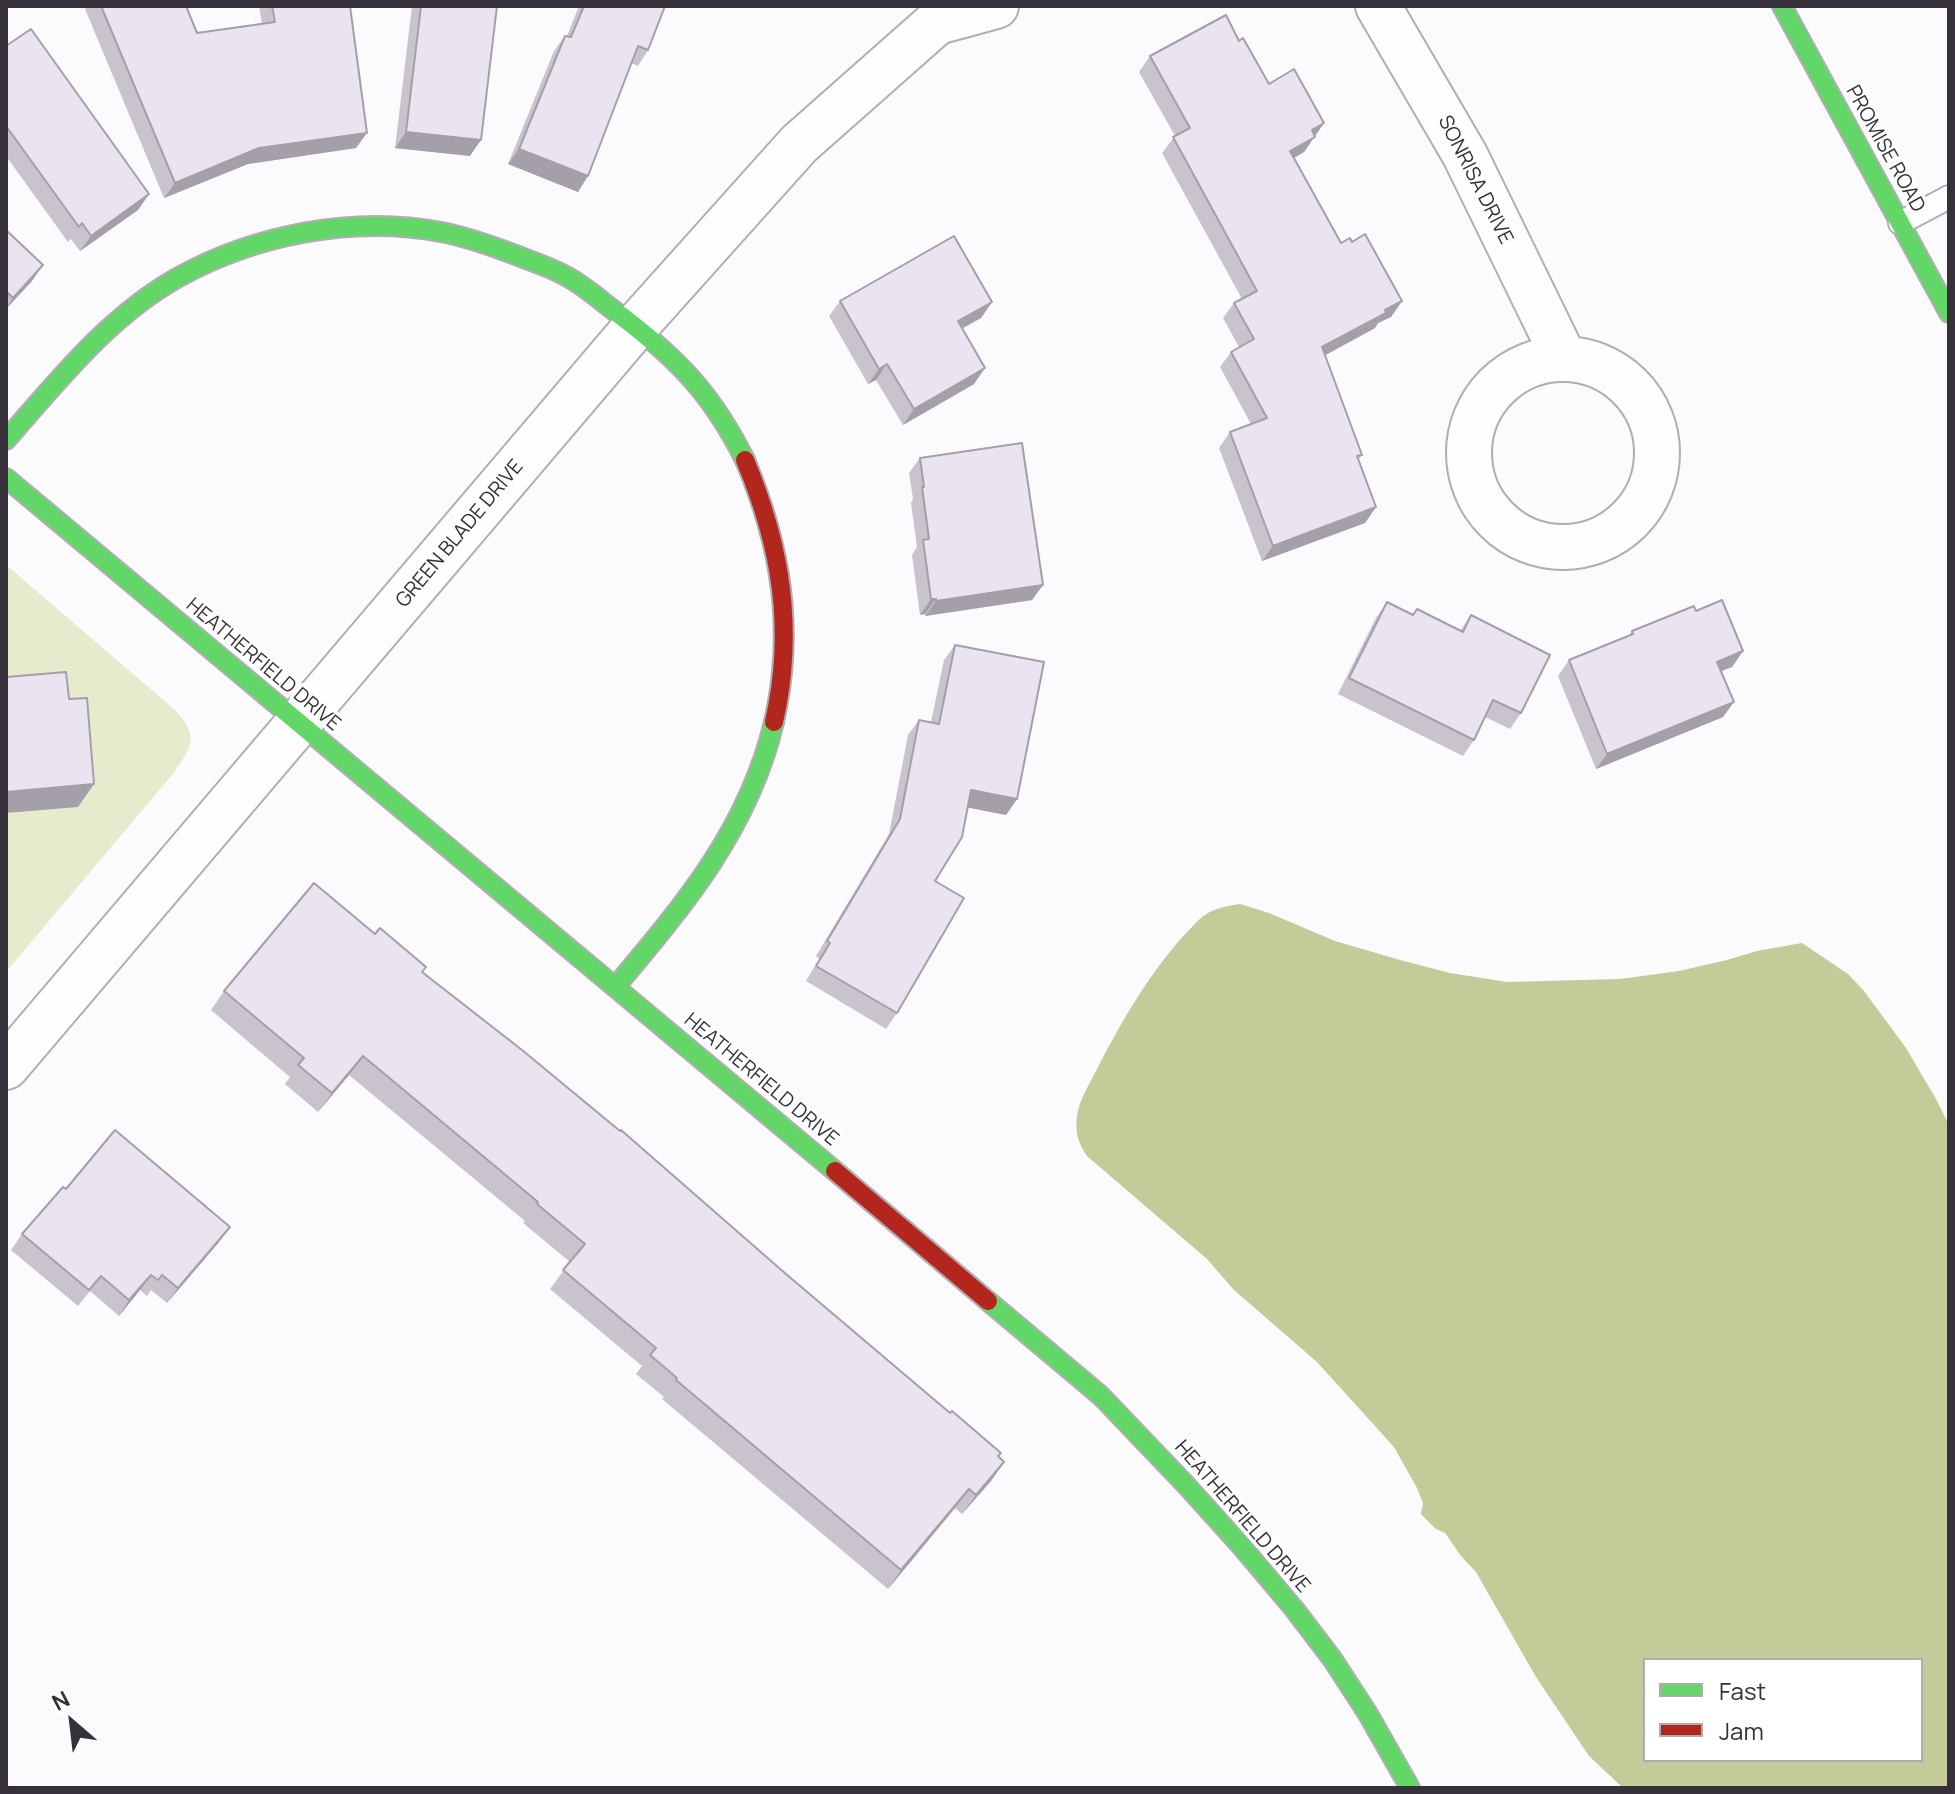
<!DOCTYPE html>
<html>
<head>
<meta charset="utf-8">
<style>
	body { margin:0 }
	#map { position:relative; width:1955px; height:1794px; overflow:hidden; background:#fbfafc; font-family:Manrope,sans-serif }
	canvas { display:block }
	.frame { position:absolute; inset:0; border:8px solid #353039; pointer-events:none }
	.legend { position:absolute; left:1643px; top:1658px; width:280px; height:104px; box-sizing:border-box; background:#fff; border:2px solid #aeacb0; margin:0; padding:10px 14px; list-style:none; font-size:24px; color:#353039 }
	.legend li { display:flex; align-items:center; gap:16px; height:40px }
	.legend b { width:40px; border:2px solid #aeacb0 }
	.north { position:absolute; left:32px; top:1682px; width:80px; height:80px; -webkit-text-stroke:6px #fff; paint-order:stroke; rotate:332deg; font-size:22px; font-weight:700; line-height:32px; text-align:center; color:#353039 }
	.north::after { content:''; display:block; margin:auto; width:28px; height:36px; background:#353039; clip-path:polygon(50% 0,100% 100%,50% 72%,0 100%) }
</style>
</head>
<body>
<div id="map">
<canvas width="1955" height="1794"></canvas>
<div class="frame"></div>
<ul class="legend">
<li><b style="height:10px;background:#63d668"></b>Fast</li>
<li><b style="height:10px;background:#b3261e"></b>Jam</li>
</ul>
<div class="north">N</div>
</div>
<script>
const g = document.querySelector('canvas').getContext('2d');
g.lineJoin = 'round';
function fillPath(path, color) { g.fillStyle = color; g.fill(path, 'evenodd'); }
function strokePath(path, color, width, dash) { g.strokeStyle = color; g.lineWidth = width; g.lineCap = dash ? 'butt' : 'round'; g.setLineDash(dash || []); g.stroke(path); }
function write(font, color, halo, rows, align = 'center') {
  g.font = font + ' Manrope,sans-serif'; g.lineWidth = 7; g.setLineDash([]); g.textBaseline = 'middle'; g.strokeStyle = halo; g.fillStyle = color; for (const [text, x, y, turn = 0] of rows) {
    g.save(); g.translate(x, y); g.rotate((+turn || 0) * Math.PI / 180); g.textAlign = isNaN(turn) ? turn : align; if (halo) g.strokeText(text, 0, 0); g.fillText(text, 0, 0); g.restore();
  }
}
fillPath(new Path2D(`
	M6,565l169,145c26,28 16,38 -4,66l-165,196z`), '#e6ebce');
fillPath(new Path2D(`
	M1240,904l29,9 66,28 65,19 50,13 57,9 113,-3 59,-8 48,-11 30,-9 45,-8 46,31 16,17 42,57 30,51 13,26v663h-326l-34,-32 -53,-79 -60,-105 -15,-16 -16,-23 -9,-4 -15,-15 2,-11 -6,-15 -23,-41 -77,-85 -83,-72 -27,-31 -120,-103c-9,-13 -12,-24 -10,-40 2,-16 12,-31 19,-45 25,-49 54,-99 91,-139 6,-5 11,-13 18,-17 10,-7 23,-9 35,-11zM1645,1660h276v100h-276z`), '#c3cb99');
const lane = new Path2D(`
	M1900,223l49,-26`);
const street = new Path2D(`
	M1378,6l87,149 99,203
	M937,22l59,-16
	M1469 453a94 94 0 1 1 188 0a94 94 0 1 1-188 0Z
	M6,1067l630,-741 163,-182 138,-122 12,-16`);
const fast = new Path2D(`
	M1782,6l167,307
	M6,440c51,-58 102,-123 171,-162 77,-43 176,-63 264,-46 27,5 54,15 80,25 15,6 31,11 45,19 19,10 36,26 54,39 58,44 92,79 125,145
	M6,478c275,232 554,461 829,693
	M616,986c69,-82 133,-158 158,-264
	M988,1301l113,95 85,89 56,62 53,63 38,50 35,54 42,74`);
const jam = new Path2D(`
	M745,460c36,86 50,169 29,262
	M835,1171l153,130`);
strokePath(lane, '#b0aeb2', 26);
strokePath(street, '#b0aeb2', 48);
strokePath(fast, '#b0aeb2', 22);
strokePath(jam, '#b0aeb2', 22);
strokePath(lane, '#fefeff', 22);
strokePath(street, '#fefeff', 44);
strokePath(fast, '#63d668', 18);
strokePath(jam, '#b3261e', 18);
fillPath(new Path2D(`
	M88,6h98l11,27 65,-9 -3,-18h91l6,142 -108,16 -84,34 -79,-189z
	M412,6h85l-27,150 -75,-8z
	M579,6h86l-17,44 -10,16 -7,-3 -53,129 -70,-28 46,-113 11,-15h2z
	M1239,41l30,43 55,39 -20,29 -10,6 47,85 11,-1 50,59 -11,16 -13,6 -3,5 -50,27 37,100 -4,5 18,47 -11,16 -103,38 -43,-113 11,-16 21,-8 -31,-57 11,-15 8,-5 -16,-29 11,-15 8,-4 -80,-146 13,-17 -36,-64 11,-16z
	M6,46l143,148 -11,16 -58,41 -9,-12 -3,3 -62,-86z
	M6,230l26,51 -26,28z
	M840,301l152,1 -11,16 -19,10 12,56 -71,41 -27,-45 -8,4 -39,-68z
	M920,458l123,127 -11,15 -107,16v-2l-5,1 -8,-60 5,-8 -6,-44 2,-4 -4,-26z
	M1387,602l26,12 4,-5 43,22 11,-16 50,98 -11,16 -25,-12 -11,23 -11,16 -125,-62 38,-76z
	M1696,611l47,40 -11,16 -11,4 2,46 -127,52 -38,-93 11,-16 59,-24 4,-5z
	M955,645l62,154 -11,16 -39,-8 -32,74 -38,132 -11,16 -80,-48 13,-22 -3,-3 73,-122 19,-99 11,-15 12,2 13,-62z
	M375,934l411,340 218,188 -13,19 -29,33 -7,-6 -67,81 -226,-190 2,-2 -28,-23 6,-8 -92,-77 20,-27 -47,-39 2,-2 -176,-146 -31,37 -33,-28 5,-7 -79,-67 13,-19z
	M66,1189l153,53 -52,61 -16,-13 -4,6 -7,-6 -21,26 -29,-25 -12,15 -67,-56 11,-16z`), '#c9c3ce');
fillPath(new Path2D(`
	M1324,123l-20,29 -25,14 11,-15 22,-21z
	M406,132l75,8 -11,16 -75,-8z
	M367,133l-11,15 -108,16 -84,34 11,-15 84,-35z
	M519,149l69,27 -10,16 -70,-28z
	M149,194l-11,16 -58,41 11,-15z
	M43,265l-11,16 -26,28 7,-11z
	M1402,301l-11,16 -13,6 -3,5 -64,35 11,-16z
	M992,302l-11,16 -34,19 11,-16z
	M887,364l-11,16 -8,4 11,-15z
	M985,368l-11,16 -71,41 11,-16z
	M1376,507l-11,16 -103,38 11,-15z
	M1043,585l-11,15 -107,16 11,-15z
	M931,599h5l-11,15 -5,1z
	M1743,651l-11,16 -26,10 11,-15z
	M1734,702l-11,15 -127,52 11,-15z
	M94,784l-16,23 -72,6v-21z
	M971,790l46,9 -11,16 -46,-9z
	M363,1056l-14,19 -31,37 14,-19z
	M230,1227l-11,15 -52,61 11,-15z
	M151,1275l-11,15 -21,26 10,-16z
	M1004,1462l-13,19 -29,33 14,-19z
	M969,1489l-14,19 -67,81 13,-19z`), '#a49fa8');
const building = new Path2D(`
	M101,6h85l11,27 78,-11 -3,-16h78l17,127 -108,15 -84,35z
	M421,6h76l-16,134 -75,-8z
	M584,6h81l-17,44 -10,-4 -50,130 -69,-27 46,-113 6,1z
	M1226,15l13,26 4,-3 26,46 25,-15 30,54 -12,7 3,7 -25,14 51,92 9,-5 2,4 13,-8 37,67 -17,9 1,3 -64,34 40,108 -5,1 19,51 -103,39 -43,-114 37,-14 -36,-66 23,-13 -20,-36 23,-12 -84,-154 17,-9 -40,-72z
	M31,29l118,165 -58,42 -9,-13 -3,4 -73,-101v-80z
	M6,230l37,35 -30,33 -7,-7z
	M954,236l38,66 -34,19 27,47 -71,41 -27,-45 -8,5 -39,-68z
	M1022,443l21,142 -107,16v-2h-5l-8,-59 6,-1 -7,-52h2l-4,-29z
	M1722,600l21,51 -26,11 17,40 -127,52 -38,-94 64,-26 -1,-3 62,-25 2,5z
	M1387,602l26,13 4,-6 46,23 8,-17 79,40 -29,58 -28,-13 -19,40 -125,-62z
	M955,645l89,17 -27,137 -46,-9 -9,47 -27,44 29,17 -67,115 -81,-47 14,-23 -3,-2 73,-122 19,-99 20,4z
	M66,672l3,27 18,-1 7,86 -88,8v-115z
	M314,883l61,51 5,-6 46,39 -4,5 100,78 98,81 1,-1 165,144 164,139 2,-2 49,42 -3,3 6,6 -28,33 -7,-6 -68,81 -225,-190 1,-2 -27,-23 6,-7 -93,-78 22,-26 -48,-40 1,-2 -175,-146 -31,37 -34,-28 6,-7 -80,-67z
	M115,1130l115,97 -52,61 -16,-13 -4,5 -7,-5 -22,25 -28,-24 -12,14 -67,-56 41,-47 3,2z`);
fillPath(building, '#eae3f0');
strokePath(building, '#a49fa8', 2);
write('20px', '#353039', '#fff', [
	["PROMISE ROAD",1885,149,61],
	["SONRISA DRIVE",1475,180,63],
	["GREEN BLADE DRIVE",460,534,-50],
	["HEATHERFIELD DRIVE",263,665,40],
	["HEATHERFIELD DRIVE",761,1080,40],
	["HEATHERFIELD DRIVE",1242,1517,49]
]);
</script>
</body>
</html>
